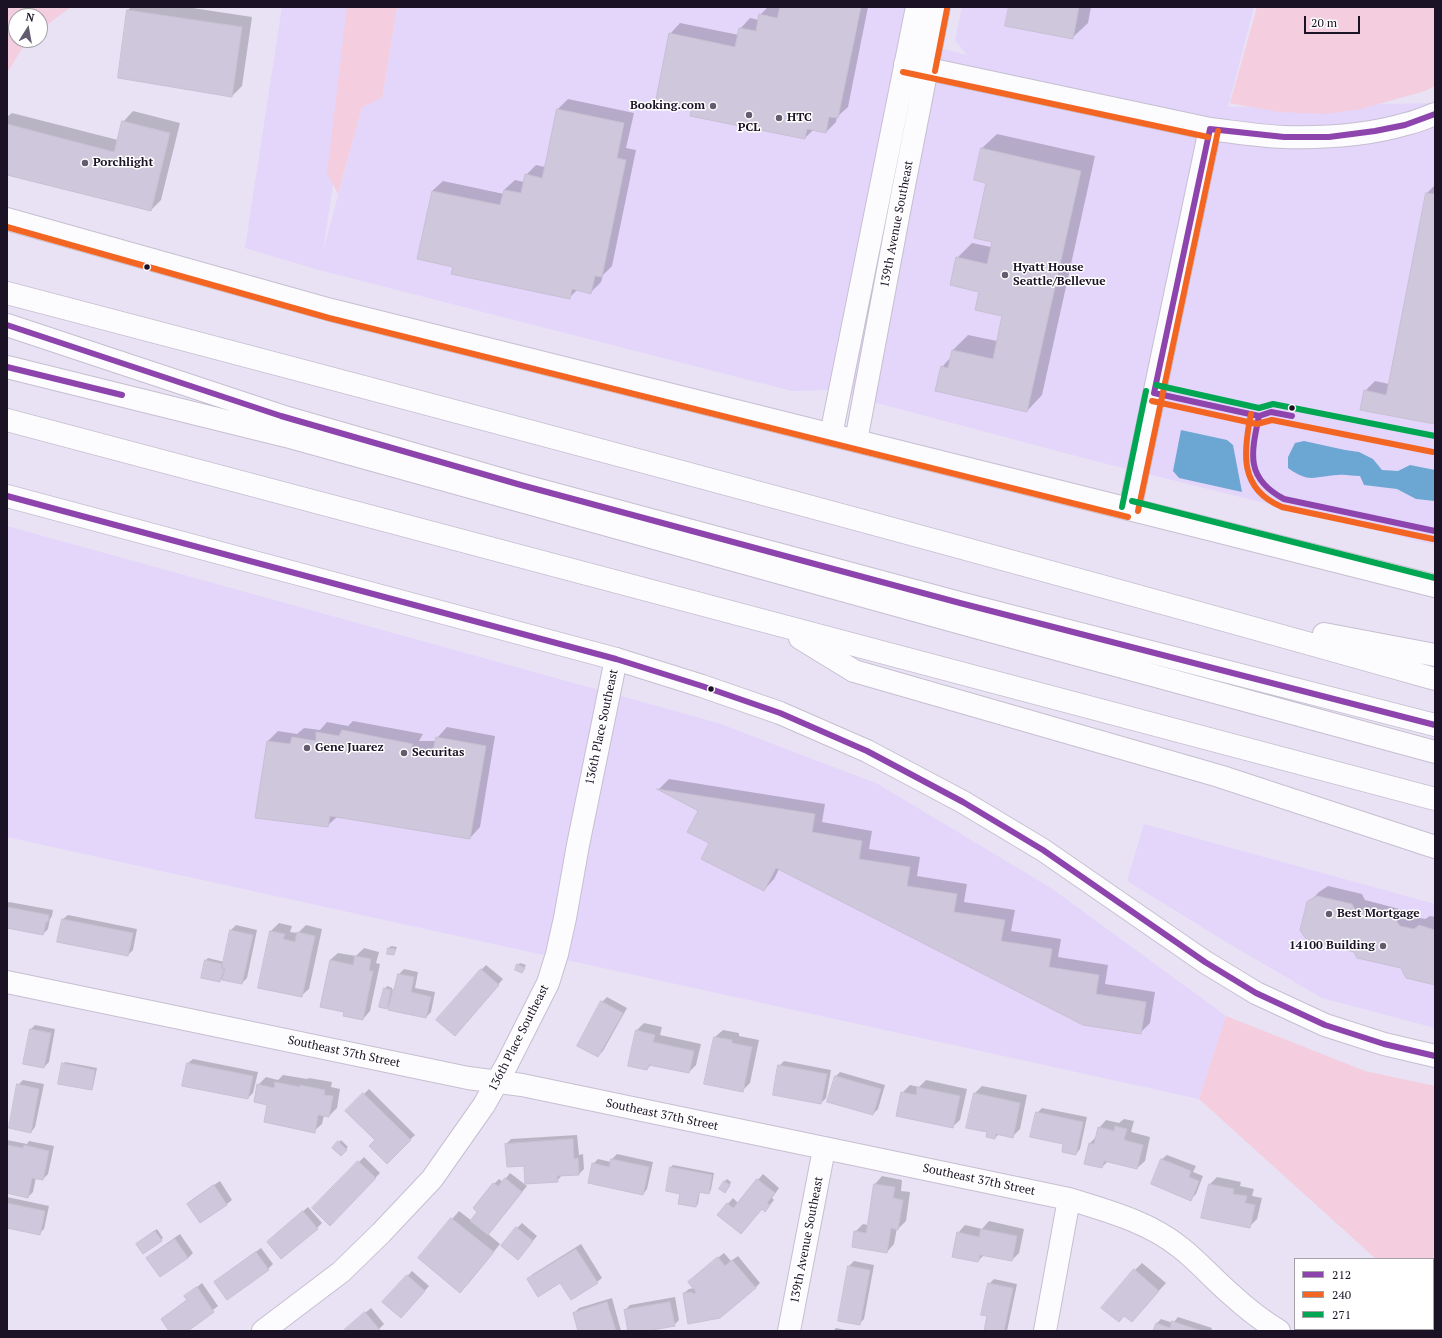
<!DOCTYPE html>
<html>
<head>
<meta charset="utf-8">
<style>
	body { margin:0 }
	#map { position:relative; width:1442px; height:1338px; overflow:hidden; background:#e8e2f4; font-family:"PT Serif",serif }
	canvas { display:block }
	.frame { position:absolute; inset:0; border:8px solid #1b1226; pointer-events:none }
	.legend { position:absolute; left:1294px; top:1258px; width:140px; height:72px; box-sizing:border-box; background:#fff; border:1px solid #a4a0a8; margin:0; padding:5px 7px; list-style:none; font-size:12px; color:#1b1226 }
	.legend li { display:flex; align-items:center; gap:8px; height:20px }
	.legend b { width:20px; border:1px solid #a4a0a8 }
	.north { position:absolute; left:8px; top:8px; width:40px; height:40px; box-sizing:border-box; background:#fff; border:1px solid #a4a0a8; border-radius:50%; rotate:11deg; font-size:11px; font-weight:700; line-height:16px; text-align:center; color:#1b1226 }
	.north::after { content:''; display:block; margin:auto; width:14px; height:18px; background:#635b6e; clip-path:polygon(50% 0,100% 100%,50% 72%,0 100%) }
	.scale { position:absolute; left:1304px; top:16px; width:56px; height:18px; box-sizing:border-box; border:2px solid #1b1226; border-top:0; padding-left:5px; font-size:12px; line-height:14px; white-space:nowrap; color:#1b1226; -webkit-text-stroke:3px #fff; paint-order:stroke }
</style>
</head>
<body>
<div id="map">
<canvas width="1442" height="1338"></canvas>
<div class="frame"></div>
<ul class="legend">
<li><b style="height:5px;background:#8e44ad"></b>212</li>
<li><b style="height:5px;background:#f26522"></b>240</li>
<li><b style="height:5px;background:#00a651"></b>271</li>
</ul>
<div class="north">N</div>
<div class="scale">20 m</div>
</div>
<script>
const g = document.querySelector('canvas').getContext('2d');
g.lineJoin = 'round';
function fillPath(path, color) { g.fillStyle = color; g.fill(path, 'evenodd'); }
function strokePath(path, color, width, dash) { g.strokeStyle = color; g.lineWidth = width; g.lineCap = dash ? 'butt' : 'round'; g.setLineDash(dash || []); g.stroke(path); }
function write(font, color, halo, rows, align = 'center') {
  g.font = font + ' "PT Serif",serif'; g.lineWidth = 3; g.setLineDash([]); g.textBaseline = 'middle'; g.strokeStyle = halo; g.fillStyle = color; for (const [text, x, y, turn = 0] of rows) {
    g.save(); g.translate(x, y); g.rotate((+turn || 0) * Math.PI / 180); g.textAlign = isNaN(turn) ? turn : align; if (halo) g.strokeText(text, 0, 0); g.fillText(text, 0, 0); g.restore();
  }
}
fillPath(new Path2D(`
	M282,7h78l-37,244 39,-144 20,-9 15,-91h513l-8,32 65,16 -12,-15 7,-33h292l-26,100 207,-4v442l-340,-84 -267,-71 -36,1 -473,-121 -74,-22z
	M7,526l711,197 160,61 173,104 175,128 -27,83 -1192,-262z
	M1144,824l291,80v124l-113,-30 -94,-55 -101,-62z`), '#e3d6fa');
fillPath(new Path2D(`
	M7,7h64l-19,14 -12,11v-16h-24v24h16l-11,10 -14,23z
	M347,7h50l-15,91 -20,9 -24,87 -11,-21z
	M1257,7h178v79l-10,5 -64,18 -34,5 -48,-2 -49,-9z
	M1226,1016l139,55 70,15v187l-2,-1v-13h-57l-177,-160z`), '#f4cddf');
fillPath(new Path2D(`
	M1181,430l46,10 6,5 9,47 -63,-14 -6,-7z
	M1304,441l41,9 14,2 14,7 9,11 16,1 12,-6 25,5v31l-19,-2 -19,-10 -33,-4 -4,-9c-7,0 -15,-2 -22,-1 -24,1 -28,9 -50,-7v-11l7,-14z`), '#6ca6d2');
fillPath(new Path2D(`
	M131,7h55l66,10 -10,69 -10,10 -113,-19 9,-67z
	M768,7h100l-20,100 -11,10 -1,5 -10,10 -12,-3 -9,9 -112,-32 -23,-72 10,-11 59,12 1,-6 10,-11 9,2 1,-5z
	M1010,7h81l-3,16 -16,15z
	M568,99l66,14 -8,35 10,2 -24,116 -9,9 -2,7 -10,10 -14,-2 -8,8 -115,-32 -22,-75 11,-10 61,13v-4l11,-10 9,2 2,-7 10,-10 9,2 12,-57z
	M133,111l47,12 -19,77 -10,10 -144,-37v-56l5,-4 106,27 5,-18z
	M997,134l98,22 -53,239 -15,16 -85,-44 9,-10 2,-7 15,-15 29,6 6,-26 -23,-24 -23,-33 15,-15 19,4 2,-6 -6,-59 -6,-33z
	M1435,185v238l-70,-32 10,-10 14,3 38,-191z
	M353,721l70,13 -4,7h17l1,-3 10,-11 48,9 -15,91 -10,11 -132,-22 -11,10 -59,-85 10,-10 19,3 7,-6 16,2 7,-8 21,4z
	M669,779l156,25 -3,18 50,9 -3,18 51,8 -3,19 50,8 -3,18 51,8 -4,21 50,8 -3,18 50,8 -3,19 50,8 -5,31 -10,10 -361,-164 -5,10 -10,11 -54,-47 -11,-33 -40,-21z
	M1328,886l34,8 3,6 42,11 3,5 15,3 5,-3 5,1v67l-34,-17 -46,-16 -47,-48 11,-11z
	M9,902l44,8 -1,6 -2,3 -2,10 -5,5 -36,-7v-24z
	M68,915l69,14 -4,21 -5,5 -65,-36z
	M279,923l13,3 -2,6 8,1 8,-8 16,4 -13,60 -8,7 -42,-9 12,-56z
	M236,925l21,5 -10,48 -5,5 -20,-4 -2,2 -14,-21 2,-2 16,4 7,-32z
	M391,946l6,1 -2,5 -2,2 -4,-6z
	M364,948l15,4 -3,11 4,1 -10,47 -7,8 -18,-8 -15,-51 8,-7 18,3z
	M520,963l6,2 -4,7 -4,-7z
	M486,965l17,14 -44,50 22,-59z
	M404,969l14,3 -3,16 20,4 -4,20 -5,5 -35,-14 -5,5 -1,-19 2,-3 5,2v3l4,-4 3,-13z
	M607,997l20,11 -24,43 -5,5 4,-54z
	M644,1023l18,4 -2,8 41,9 -5,21 -7,7 -37,-8 -5,5 -11,-38z
	M35,1025l20,4 -6,33 -5,5 -14,-37z
	M723,1030l16,3v3l20,4 -9,43 -8,8 -37,-8 10,-46z
	M193,1059l65,13 -5,21 -5,5 -60,-35z
	M784,1061l47,9 -5,28 -5,5 -42,-37z
	M65,1062l32,6 -4,19 -2,2 -28,-25z
	M840,1072l45,13 -7,24 -5,5 -38,-37z
	M283,1075l24,4 2,-1 23,4 -1,5 9,2 -3,19 -8,8 -5,-1 -2,9 -8,7 -46,-27 -10,-19 8,-8 12,3z
	M23,1080l21,4 -9,43 -4,5 -13,-47z
	M926,1080l41,9 -7,31 -8,7 -50,-34 8,-8 9,2z
	M982,1086l45,9 -7,34 -7,7 -14,-2 -4,4 -7,-7 -14,-37z
	M369,1089l46,46 -28,27 -10,-22 -30,-29z
	M1042,1108l45,9 -7,32 -4,5 -39,-41z
	M1124,1119l10,2 -3,11 19,5 -5,24 -8,7 -29,-7 -6,6 -17,-4 5,-20 7,-7 2,-8 7,-8 13,3z
	M577,1135l2,20 4,-1 1,15 -5,5 -17,1 -5,6 -51,-37 5,-5z
	M7,1140l20,4 2,-3 25,5 -6,28 -5,5 -7,-2 -3,15 -5,5 -21,-5z
	M341,1140l7,7 -7,7 -7,-6z
	M617,1154l36,8 -6,27 -4,5 -50,-30 5,-5 13,3 1,-3z
	M1167,1155l29,11 -3,6 10,4 -7,18 -5,5 -38,-15 9,-25z
	M364,1157l16,16 -50,51 -16,-16z
	M673,1165l41,8 -3,17 -2,3 -9,-2 -2,13 -2,2 -15,-13 -10,-26z
	M510,1173l17,13 -39,48 12,10 -32,40 -49,-26 40,-47 13,10 7,-9 15,-28 5,-5 4,3z
	M763,1174l16,14 -7,10 2,2 -4,5 -8,3 -21,25 -22,-19 14,-16 5,5z
	M882,1176l20,4 -1,11 9,1 -4,29 -8,8 -1,-1 -3,16 -7,8 -32,-20 8,-8 5,1 7,-41z
	M1217,1177l24,5 -1,4 14,3 -2,7 10,2 -5,21 -8,8 -39,-43z
	M727,1179l4,3 -4,8 -2,-9z
	M220,1181l12,19 -5,4 -27,18 -12,-18 5,-5z
	M7,1197l42,9 -5,23 -5,5 -31,-7 -1,6z
	M308,1207l14,16 -5,5 -44,9z
	M989,1221l35,8 -5,24 -7,7 -28,-5 -6,6 -20,-28 7,-8 17,4z
	M522,1223l15,13 -15,18 -5,-26z
	M157,1229l6,9 -2,2 -24,4z
	M180,1234l13,19 -5,5h-40l5,-5z
	M581,1244l21,34 -5,4 -69,-3 5,-5z
	M261,1248l12,16 -5,5 -53,13z
	M724,1253l7,8 7,-5 22,27 -5,5 -66,35 -5,-30 5,-4 5,-1v-11z
	M854,1261l20,4 -10,54 -5,5 -10,-58z
	M1142,1263l24,20 -34,38 3,-51z
	M412,1271l17,15 -23,26 -22,-10z
	M994,1279l23,5 -10,47h-22l3,-15 1,-32z
	M202,1283l16,23 -32,25h-16l-8,-12 26,-20 -2,-3z
	M675,1297l4,23 -5,5 -22,5 -1,1h-22l-4,-21 5,-5z
	M612,1298l9,33h-42l-5,-18 5,-5z
	M371,1308l13,16 -7,7h-33z
	M1433,1309l2,1 -1,21h-46l1,-2h44z
	M1178,1317l34,11 -1,3h-57l2,-7 5,-5 12,4z
	M836,1328l14,3h-17z`), '#0003');
const building = new Path2D(`
	M780,7h81l-23,111 -9,-1 -3,16 -19,-4 -2,10 -115,-23 2,-10 -36,-7 13,-66 66,14 4,-19 17,3 3,-17 18,4z
	M1009,7h70l-6,32 -68,-13z
	M127,10l115,17 -10,70 -114,-19z
	M557,109l67,14 -7,35 9,2 -24,117 -7,-1 -4,18 -19,-5 -2,10 -119,-25 2,-7 -36,-8 15,-68 68,14 4,-15 17,3 4,-19 17,4z
	M122,121l48,12 -19,78 -144,-36v-51l107,28z
	M981,148l100,23 -54,241 -92,-21 6,-25 7,2 4,-18 41,9 9,-43 -27,-6 4,-18 -29,-7 6,-28 31,7 5,-22 -18,-4 12,-55 -12,-3z
	M1426,193l9,1v230l-75,-14 4,-20 22,5z
	M342,730l71,14 -3,7h23l3,-14 50,9 -16,93 -140,-23 -2,11 -73,-9 12,-77 23,3 2,-7 24,4v-9l23,4z
	M657,789l158,25 -3,18 50,9 -3,18 51,8 -3,19 50,8 -3,18 51,8 -4,21 51,8 -3,18 50,8 -3,19 50,8 -5,32 -58,-9 -307,-157 -12,23 -63,-32 8,-16 -22,-11 11,-21z
	M1317,896l35,8 3,6 41,10 4,6 14,3 5,-4 16,5v55l-29,-7 -5,-10 -44,-10 -3,-6 -48,-13 -6,-9 7,-28z
	M7,907l42,8 -1,7h-2l-3,13 -36,-7z
	M62,919l71,14 -5,23 -71,-14z
	M230,930l23,5 -11,49 -20,-4 3,-12h-3z
	M270,931l15,3 -2,5 12,3 2,-10 18,4 -13,61 -44,-9z
	M388,948l7,1 -1,6 -7,-1z
	M355,956l16,3 -2,12h4l-10,49 -20,-4 1,-4 -24,-5 10,-47 23,5z
	M205,960l17,4 -1,4 3,1 -4,13 -19,-4z
	M517,964l8,4 -3,5 -7,-3z
	M481,969l18,16 -44,51 -19,-16z
	M398,974l16,3 -3,15 20,5 -5,21 -38,-8 5,-21h1z
	M384,988l7,2 -4,19 -8,-2z
	M601,1001l22,12 -25,44 -21,-11z
	M30,1029l21,4 -7,35 -21,-4z
	M636,1030l19,5 -2,7 41,9 -5,22 -40,-8 -2,5 -19,-4z
	M714,1037l18,3v3l20,4 -9,45 -39,-8z
	M62,1063l33,7 -3,20 -34,-6z
	M187,1063l66,13 -5,23 -66,-13z
	M778,1065l49,9 -6,30 -48,-9z
	M835,1076l46,13 -8,26 -46,-13z
	M275,1082l25,5v-2l25,5 -1,5 9,1 -4,21 -11,-2 -3,18 -51,-11 3,-17 -13,-3 3,-18 17,4z
	M17,1084l22,5 -8,44 -22,-5z
	M917,1087l43,9 -7,32 -57,-12 5,-24 15,3z
	M363,1093l48,47 -24,24 -18,-18 6,-6 -30,-29z
	M974,1093l46,10 -7,35 -17,-4 -1,5 -9,-2 1,-5 -21,-4z
	M1036,1112l47,10 -7,33 -14,-3 1,-8 -33,-7z
	M1115,1126l12,3 -3,11 19,5 -6,24 -33,-8 -2,7 -18,-4 5,-21 5,1 4,-17 16,4z
	M573,1139l1,20 4,-1 1,17 -22,1 1,6 -33,2 -1,-18 -17,1 -2,-23z
	M338,1141l9,9 -6,6 -9,-8z
	M7,1145l16,3 1,-3 25,6 -6,29 -11,-2 -4,20 -21,-5z
	M611,1159l38,8 -6,28 -55,-12 4,-20 17,4z
	M1161,1159l30,12 -2,6 10,4 -8,20 -40,-17z
	M358,1161l18,17 -46,48 -18,-18z
	M670,1167l42,8 -3,19 -10,-2 -3,15 -18,-3 2,-10 -14,-3z
	M505,1178l17,14 -34,43 -18,-14 7,-9 -4,-4 20,-25 5,3z
	M757,1179l18,14 -8,10 3,2 -5,7 -3,-3 -21,25 -24,-19 10,-12 6,5z
	M724,1181l6,4 -5,8 -6,-4z
	M874,1184l21,3 -2,11 10,2 -5,30 -7,-2 -4,25 -35,-6 2,-16 12,2z
	M1209,1184l25,5 -1,5 14,2 -2,7 10,2 -5,23 -49,-10z
	M214,1185l13,20 -27,18 -13,-19z
	M7,1203l38,8 -5,24 -33,-7z
	M303,1211l15,18 -37,30 -14,-17z
	M451,1218l43,34 -34,41 -42,-35z
	M516,1227l17,14 -15,19 -17,-14z
	M981,1229l36,7 -5,25 -32,-6 -2,7 -26,-5 5,-25 22,5z
	M155,1231l7,10 -19,13 -7,-10z
	M175,1239l13,19 -28,19 -14,-19z
	M576,1249l22,34 -27,17 -11,-17 -22,14 -11,-18z
	M256,1252l13,18 -42,30 -13,-18z
	M718,1257l7,9 7,-6 24,28 -36,30 -32,6 -5,-31 9,-1 2,2 2,-2 -8,-10z
	M848,1266l22,4 -10,55 -22,-4z
	M1134,1269l25,22 -27,31 -8,-6 -5,6 -18,-14z
	M407,1275l18,16 -24,27 -19,-16z
	M988,1283l25,5 -9,43h-20l3,-15 -6,-1z
	M197,1287l17,25 -26,19h-19l-8,-12 26,-19 -3,-4z
	M607,1302l9,29h-38l-5,-18z
	M670,1302l5,24 -28,5h-19l-4,-21z
	M365,1312l15,18 -2,1h-35z
	M1172,1321l29,10h-48l3,-8 14,5z
	M1388,1329h43v2h-44z`);
fillPath(building, '#cfc8dc');
strokePath(building, '#c7c0d2', 1);
const minor = new Path2D(`
	M905,64l305,65c25,3 49,7 74,8 38,1 85,-2 122,-13 10,-2 19,-6 29,-10
	M831,435l86,-428
	M856,441l45,-240 38,-194
	M1130,509l80,-380
	M7,982l461,96 54,7 547,114c39,12 80,23 112,49 19,15 34,33 52,48 14,13 30,25 46,35
	M263,1331l78,-59 40,-39 51,-54 52,-74 22,-39 42,-83 9,-29 8,-36 13,-73 38,-186
	M789,1331l35,-182
	M1045,1331l24,-132`);
const major = new Path2D(`
	M7,219l324,91 850,212 254,64
	M7,496l609,163 86,27 78,27 87,38 96,51 80,48 162,112 51,31 69,32 59,19 51,12`);
const highway = new Path2D(`
	M7,293c477,125 953,252 1428,386
	M7,325l274,91 240,69 439,118 475,122
	M7,367l279,69 682,189 467,127
	M7,420l1428,379
	M1324,634l111,21
	M800,638l54,33 365,105 216,71`);
strokePath(minor, '#c6bfd1', 24);
strokePath(major, '#c6bfd1', 24);
strokePath(highway, '#c6bfd1', 24);
strokePath(minor, '#fcfbfd', 22);
strokePath(major, '#fcfbfd', 22);
strokePath(highway, '#fcfbfd', 22);
strokePath(new Path2D(`
	M1210,129l74,8h45l46,-6 30,-6 30,-11
	M7,325l274,91 240,69 439,118 475,122
	M7,367l115,28
	M1154,393l56,-264
	M1154,393l105,23 12,-4 21,4
	M1259,416c-8,38 -14,62 25,83l151,32
	M7,496l609,163 86,27 78,27 87,38 96,51 80,48 162,112 51,31 69,32 59,19 51,12`), '#8e44ad', 6);
strokePath(new Path2D(`
	M935,71l12,-62
	M903,72l305,65
	M7,227l322,91 799,199
	M1152,401l105,23 15,-4 161,32
	M1251,414c-8,39 -12,75 31,93l151,32
	M1138,511l80,-380`), '#f26522', 6);
strokePath(new Path2D(`
	M1156,385l103,23 14,-4 162,32
	M1132,501l303,77
	M1122,507l24,-116`), '#00a651', 6);
for (const [x, y, r, color] of [
	[713,106,4,"#635b6e"],
	[749,115,4,"#635b6e"],
	[779,118,4,"#635b6e"],
	[85,163,4,"#635b6e"],
	[147,267,3.5,"#1b1226"],
	[1005,275,4,"#635b6e"],
	[1292,408,3.5,"#1b1226"],
	[711,689,3.5,"#1b1226"],
	[307,748,4,"#635b6e"],
	[404,753,4,"#635b6e"],
	[1329,914,4,"#635b6e"],
	[1383,946,4,"#635b6e"]
]) { const dot = new Path2D(); dot.arc(x, y, r, 0, 2 * Math.PI); g.fillStyle = color; g.fill(dot); strokePath(dot, '#fff', 1.5); }
write('bold 12px', '#1b1226', '#fff', [
	["Booking.com",705,106,"right"],
	["HTC",787,118],
	["PCL",749,128,"center"],
	["Porchlight",93,163],
	["Hyatt House",1013,268],
	["Seattle/Bellevue",1013,282],
	["Gene Juarez",315,748],
	["Securitas",412,753],
	["Best Mortgage",1337,914],
	["14100 Building",1375,946,"right"]
], 'left');
write('12px', '#1b1226', '#fff', [
	["139th Avenue Southeast",897,224,-79],
	["136th Place Southeast",602,727,-78],
	["136th Place Southeast",519,1038,-63],
	["Southeast 37th Street",344,1052,12],
	["Southeast 37th Street",662,1115,12],
	["Southeast 37th Street",979,1180,12],
	["139th Avenue Southeast",807,1240,-79]
]);
</script>
</body>
</html>
